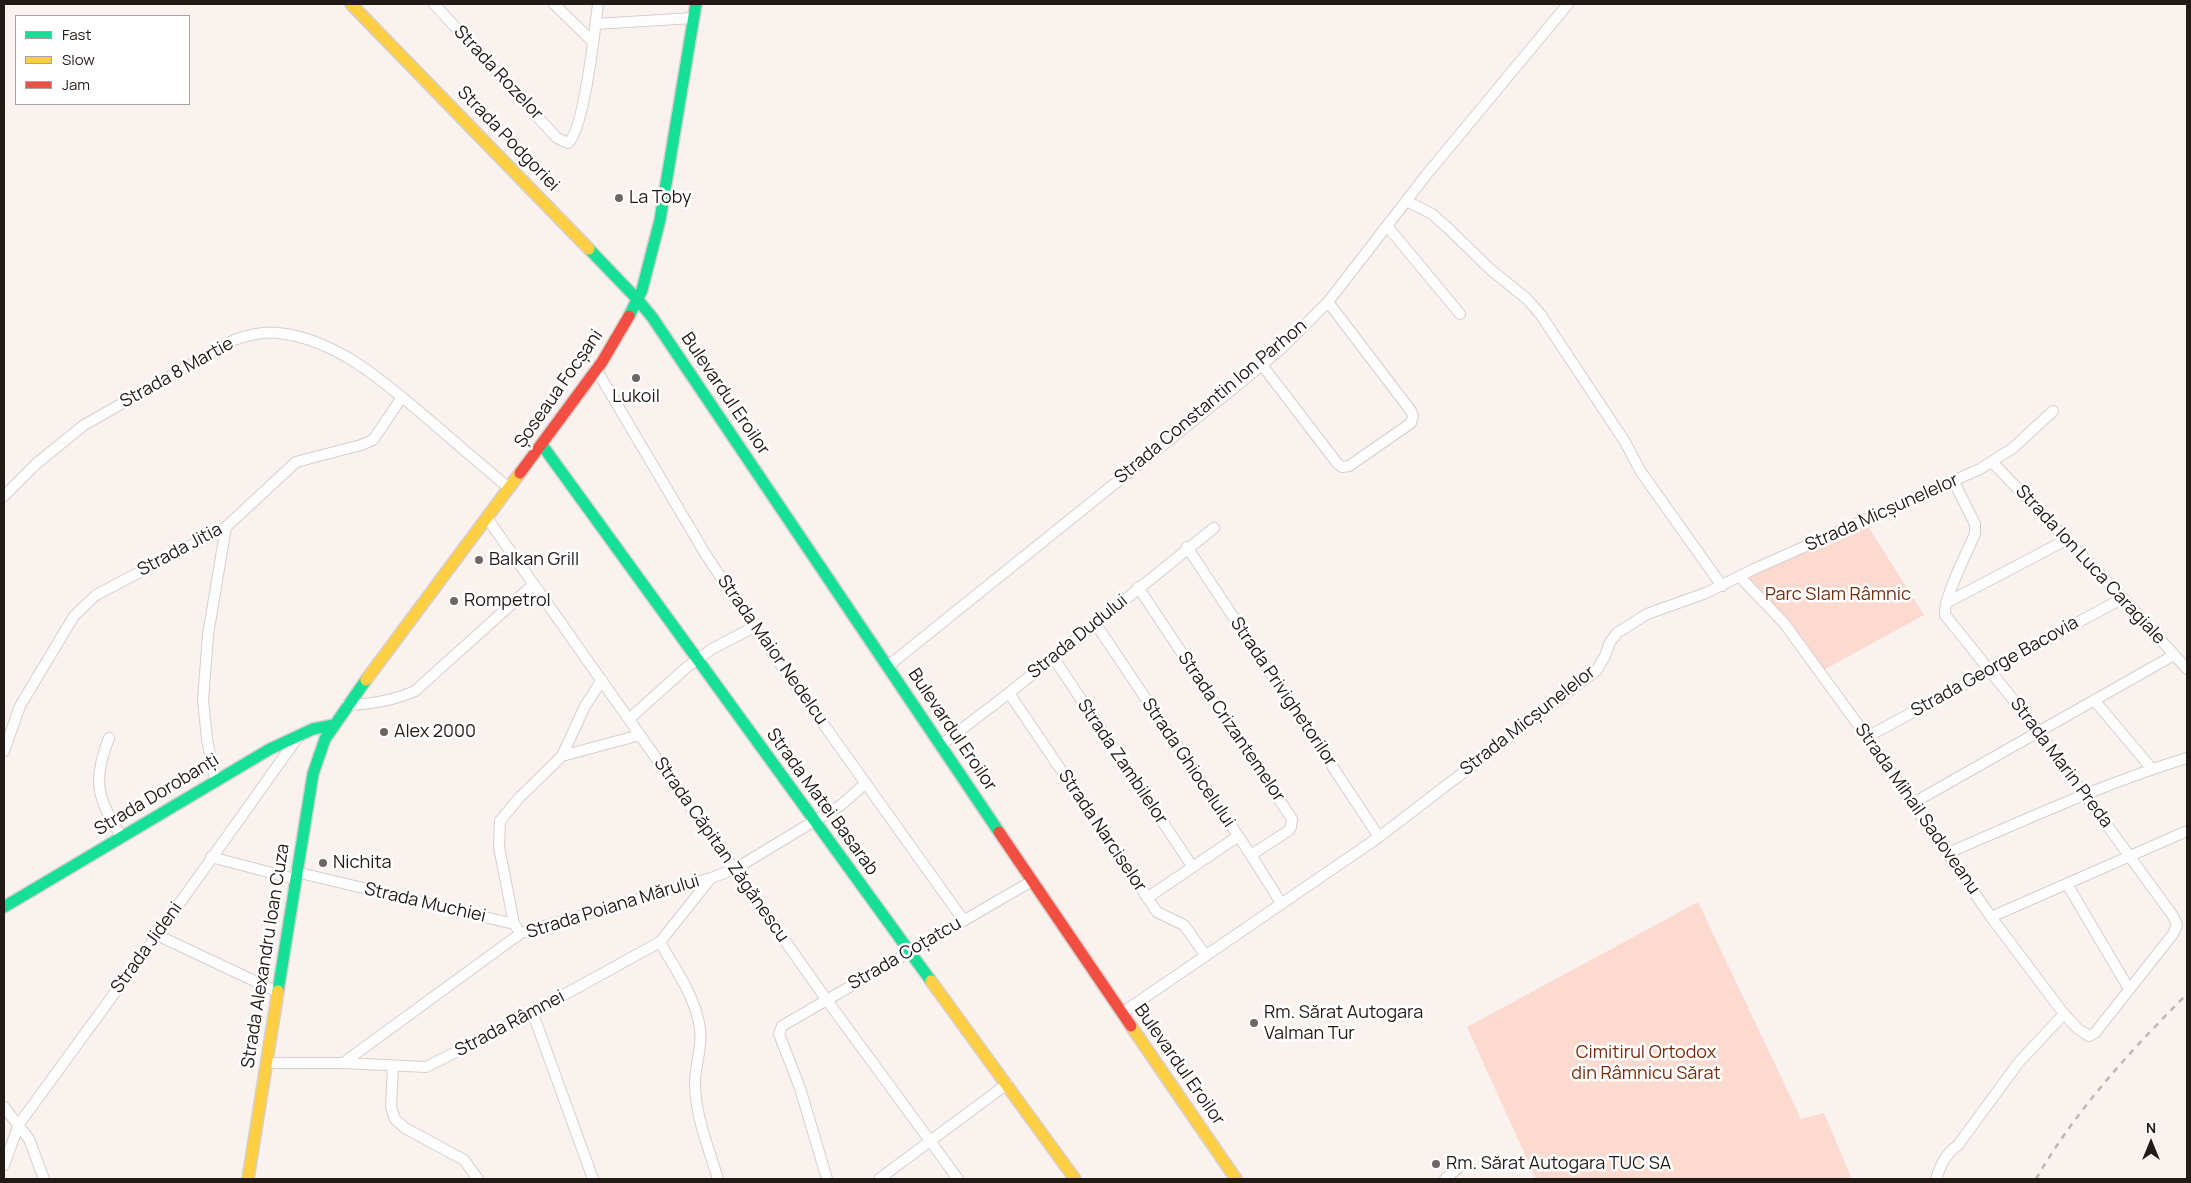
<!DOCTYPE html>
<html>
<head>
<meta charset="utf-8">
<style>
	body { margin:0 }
	#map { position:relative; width:2191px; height:1183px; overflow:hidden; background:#f9f2ef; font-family:Manrope,sans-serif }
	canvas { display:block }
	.frame { position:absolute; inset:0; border:5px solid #211a17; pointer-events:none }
	.legend { position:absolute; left:15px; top:15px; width:175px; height:90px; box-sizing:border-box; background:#fff; border:1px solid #a6a3a2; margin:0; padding:6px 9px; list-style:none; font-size:15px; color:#211a17 }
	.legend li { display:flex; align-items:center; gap:10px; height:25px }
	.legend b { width:25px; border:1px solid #a6a3a2 }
	.north { position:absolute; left:2126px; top:1118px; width:50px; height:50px; -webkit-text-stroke:4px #fff; paint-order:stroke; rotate:0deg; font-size:14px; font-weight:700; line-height:20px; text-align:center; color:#211a17 }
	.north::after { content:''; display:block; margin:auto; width:18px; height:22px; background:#211a17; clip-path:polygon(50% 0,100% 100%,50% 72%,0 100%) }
</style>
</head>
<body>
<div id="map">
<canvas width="2191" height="1183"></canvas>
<div class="frame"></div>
<ul class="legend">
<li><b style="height:6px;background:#16e098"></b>Fast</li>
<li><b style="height:6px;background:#ffcf43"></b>Slow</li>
<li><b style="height:6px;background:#f24e42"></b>Jam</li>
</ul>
<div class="north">N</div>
</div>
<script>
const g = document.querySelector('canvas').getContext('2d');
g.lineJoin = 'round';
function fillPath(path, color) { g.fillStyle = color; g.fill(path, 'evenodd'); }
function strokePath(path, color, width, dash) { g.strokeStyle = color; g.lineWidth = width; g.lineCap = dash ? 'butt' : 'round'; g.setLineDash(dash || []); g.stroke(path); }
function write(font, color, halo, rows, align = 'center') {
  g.font = font + ' Manrope,sans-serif'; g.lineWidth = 5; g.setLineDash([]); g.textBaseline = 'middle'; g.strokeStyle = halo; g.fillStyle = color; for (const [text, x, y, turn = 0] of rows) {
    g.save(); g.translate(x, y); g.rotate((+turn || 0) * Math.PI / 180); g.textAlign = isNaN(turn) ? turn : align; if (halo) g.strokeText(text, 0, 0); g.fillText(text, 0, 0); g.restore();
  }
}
fillPath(new Path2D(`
	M1864,520l60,95 -104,57 -80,-95z
	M1698,902l103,217 23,-6 28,66h-316l-69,-152z`), '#fcdacf');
const street = new Path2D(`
	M434,4l123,134 11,5c16,-12 27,-115 30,-139
	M554,4l39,38
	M595,24l98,-6
	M1407,201l25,13 17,15 41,40 37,30 14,16 84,127 16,30 81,114
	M1387,226l73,88
	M1262,365l75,98 5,4 7,-1 62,-43 2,-7 -2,-5 -83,-109
	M596,369l110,186 48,72 210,294
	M1992,462l131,136 64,71
	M4,496l32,-32 48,-39 150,-85c14,-5 29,-9 44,-7 61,6 112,54 156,91 25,22 50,43 75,64
	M487,518l339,481 132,180
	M1187,547l192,290
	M1740,577l44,46 83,114 124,180 73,97 14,15 11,7 6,-3 78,-99 4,-9 -4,-9 -133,-183 -95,-118c-2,-16 23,-65 30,-81v-10l-21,-42
	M1138,587l154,232 -1,8 -3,4 -37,24
	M1946,603l120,-63
	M1095,623l156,232 30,48
	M1053,657l139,209
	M888,666l362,-291 32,-27 46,-46 99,-128 141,-170
	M1009,693l148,219 27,13 22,31
	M2095,701l57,68
	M347,705c25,-1 45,-4 68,-14l119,-107
	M629,719l58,-52 25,-18 42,-22
	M1867,737l256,-139
	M109,738c-17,43 -12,60 12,98
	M941,745l68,-52 205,-165
	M4,751l16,-45 54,-90 22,-21 130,-68 70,-65 65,-17 12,-5 29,-43
	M562,756l78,-21
	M215,780l-8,-41 -4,-39 5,-65 18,-108
	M1913,803l261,-148
	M1948,853c79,-34 157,-70 239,-95
	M211,857l84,22
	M296,872l218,52 3,4
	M2067,884l62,105
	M1147,898l90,-61
	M1991,917l196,-86
	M514,924l-15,-77 1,-26 19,-23 43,-42 23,-50 17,-26
	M157,935l121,57
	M660,942c15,27 36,55 40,87 3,19 -6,38 -5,57 1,32 14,63 23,93
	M532,1011l61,168
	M1122,1013l257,-176 218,-167 8,-14 5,-14 7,-9 30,-19 59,-21 48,-24 226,-100 33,-21 40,-37
	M268,1063h75l83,4 74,-37 160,-88 51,-64
	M343,1063l178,-130 190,-55 24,-9 66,-40 40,-24 25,-22
	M393,1066l-2,41 4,12 10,9 59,32 14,19
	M4,1107l25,32 15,40
	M4,1165l15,-41 138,-189 141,-198
	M827,1179l-27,-91 -21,-54 3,-8 250,-145
	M879,1179l128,-95
	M1445,1179l13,-11
	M1936,1179c5,-15 9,-24 22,-34l61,-83 45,-48`);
const fast = new Path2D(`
	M589,249l49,51
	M638,300l14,17 347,515
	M629,316l13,-26 18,-70 36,-216
	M542,445l389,536
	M4,907l266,-158 43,-20 21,-4
	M278,991l35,-217 12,-35 41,-59`);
const slow = new Path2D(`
	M351,4l238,245
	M366,680l154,-207
	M931,981l144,198
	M1131,1026l105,153
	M248,1179l30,-188`);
const jam = new Path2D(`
	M520,473l82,-111 27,-46
	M999,832l132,194`);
strokePath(street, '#d6cfcc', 12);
strokePath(fast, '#d6cfcc', 14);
strokePath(slow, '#d6cfcc', 14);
strokePath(jam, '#d6cfcc', 14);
strokePath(street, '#fefdfd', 10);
strokePath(fast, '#16e098', 11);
strokePath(slow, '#ffcf43', 11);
strokePath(jam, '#f24e42', 11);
strokePath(new Path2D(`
	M2036,1179c39,-68 95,-129 151,-185`), '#bbb9b8', 2.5, [6, 6]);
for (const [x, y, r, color] of [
	[619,198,5,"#6d6663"],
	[636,378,5,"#6d6663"],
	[479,560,5,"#6d6663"],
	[454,601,5,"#6d6663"],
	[384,732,5,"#6d6663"],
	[323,863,5,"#6d6663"],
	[1254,1023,5,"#6d6663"],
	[1436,1164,5,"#6d6663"]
]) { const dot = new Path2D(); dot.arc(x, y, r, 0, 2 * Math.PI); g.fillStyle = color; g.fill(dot); strokePath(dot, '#fff', 2); }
write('18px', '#211a17', '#fff', [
	["Strada Rozelor",498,73,47],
	["Strada Podgoriei",508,139,46],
	["Strada 8 Martie",177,373,-29],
	["Șoseaua Focșani",559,389,-55],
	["Bulevardul Eroilor",725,394,56],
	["Strada Constantin Ion Parhon",1211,402,-40],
	["Strada Micșunelelor",1882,513,-24],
	["Strada Jitia",180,550,-28],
	["Strada Ion Luca Caragiale",2090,565,47],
	["Strada Dudului",1078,637,-39],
	["Strada Maior Nedelcu",772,650,55],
	["Strada George Bacovia",1995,667,-29],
	["Strada Privighetorilor",1283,692,56],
	["Strada Micșunelelor",1528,721,-38],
	["Strada Crizantemelor",1231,727,56],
	["Bulevardul Eroilor",952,730,56],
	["Strada Zambilelor",1122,762,56],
	["Strada Ghiocelului",1188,763,56],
	["Strada Marin Preda",2061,763,53],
	["Strada Dorobanți",157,795,-31],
	["Strada Matei Basarab",822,802,54],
	["Strada Mihail Sadoveanu",1917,809,55],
	["Strada Narciselor",1102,831,56],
	["Strada Căpitan Zăgănescu",721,850,55],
	["Strada Muchiei",425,903,13],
	["Strada Poiana Mărului",613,907,-17],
	["Strada Jideni",147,948,-54],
	["Strada Coțatcu",905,954,-30],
	["Strada Alexandru Ioan Cuza",266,956,-81],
	["Strada Râmnei",510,1024,-28],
	["Bulevardul Eroilor",1179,1065,55]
]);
write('18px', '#211a17', '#fff', [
	["La Toby",629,198],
	["Lukoil",636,397,"center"],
	["Balkan Grill",489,560],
	["Rompetrol",464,601],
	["Alex 2000",394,732],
	["Nichita",333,863],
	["Rm. Sărat Autogara",1264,1013],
	["Valman Tur",1264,1034],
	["Rm. Sărat Autogara TUC SA",1446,1164]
], 'left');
write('18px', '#7b2a08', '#fff', [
	["Parc Slam Râmnic",1838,595],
	["Cimitirul Ortodox",1646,1053],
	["din Râmnicu Sărat",1646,1074]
]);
</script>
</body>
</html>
